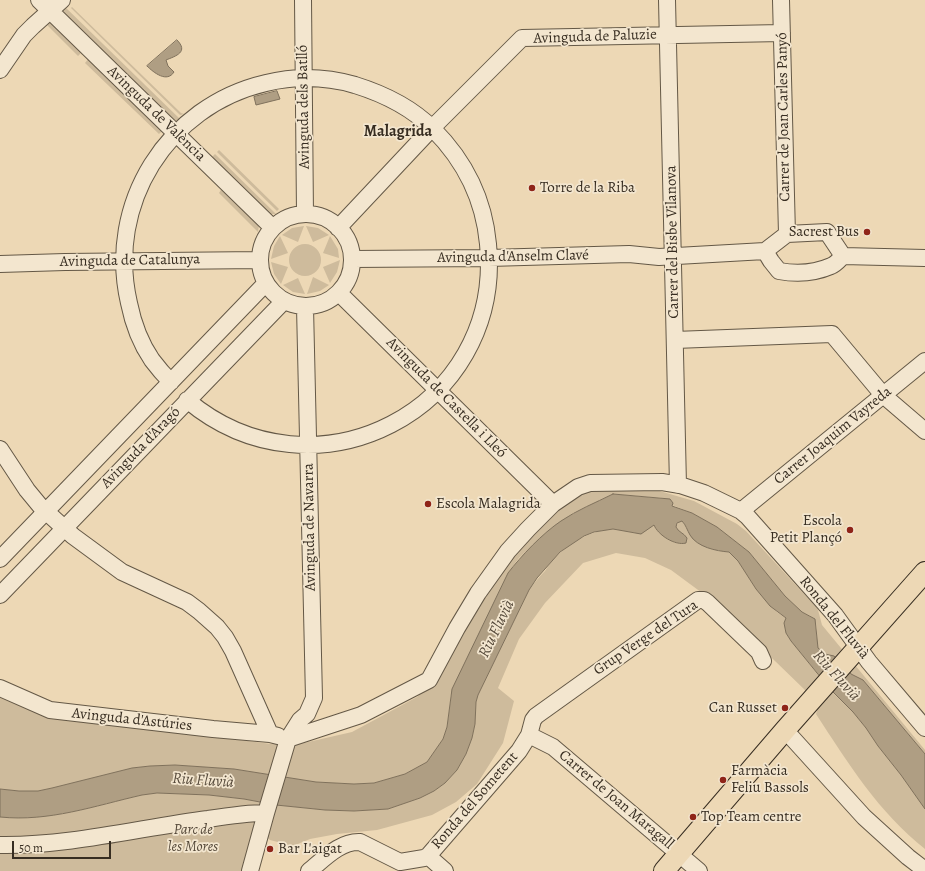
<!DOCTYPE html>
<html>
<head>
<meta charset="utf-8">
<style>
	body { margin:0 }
	#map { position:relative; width:925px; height:871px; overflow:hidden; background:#edd8b5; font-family:Alegreya,serif }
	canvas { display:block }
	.scale { position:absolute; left:12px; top:841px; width:99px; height:18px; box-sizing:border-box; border:2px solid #372d21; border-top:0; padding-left:5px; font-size:12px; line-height:14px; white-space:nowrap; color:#372d21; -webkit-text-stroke:3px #f3e6cf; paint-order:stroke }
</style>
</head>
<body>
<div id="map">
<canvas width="925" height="871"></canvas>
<div class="scale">50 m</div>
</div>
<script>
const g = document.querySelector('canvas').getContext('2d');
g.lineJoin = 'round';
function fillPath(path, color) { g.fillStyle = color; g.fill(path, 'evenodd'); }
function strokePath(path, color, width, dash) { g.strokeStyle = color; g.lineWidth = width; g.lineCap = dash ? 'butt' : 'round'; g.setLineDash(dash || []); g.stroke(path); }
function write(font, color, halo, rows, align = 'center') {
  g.font = font + ' Alegreya,serif'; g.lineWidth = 3.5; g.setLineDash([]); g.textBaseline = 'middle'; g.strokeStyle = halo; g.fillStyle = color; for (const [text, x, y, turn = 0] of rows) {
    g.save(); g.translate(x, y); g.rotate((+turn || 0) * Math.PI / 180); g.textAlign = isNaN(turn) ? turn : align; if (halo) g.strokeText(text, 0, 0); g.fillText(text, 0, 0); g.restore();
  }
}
fillPath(new Path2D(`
	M63,5l118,115 -7,1 -110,-107 -2,-3z
	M72,7l109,106 3,1 -4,1 -109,-107z
	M47,22h4l33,31 -2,2 -1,-2 -3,3 -31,-31z
	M89,58l74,72 -4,4 -74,-71z
	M219,150l60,59 -2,2 -60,-59z
	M215,154l61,60h-8l-57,-56z
	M222,188l37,37 -1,7 -39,-39z
	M304,226l-6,16 -16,-7 10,-7z
	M306,226l12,2 11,7 -16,7z
	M280,236l8,17 -17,6 3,-13z
	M330,236l8,13 1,9 -16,-5z
	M289 260a16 16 0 1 1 32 0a16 16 0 1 1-32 0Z
	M340,260l-3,12 -7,11 -7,-16z
	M271,262l17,5 -7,17 -7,-10z
	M313,277l16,8 -9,6 -13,3z
	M298,278l7,16 -12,-2 -10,-7z
	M656,490l38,11 43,23 9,7 70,76 2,3 4,15 103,125v4l-62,-74 -12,-6 -20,-19 -6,-1 -8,-6 -1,-25 -6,-7 -8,-4 -17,-16 -36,-44 -32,-25 -25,-14 -20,-8 -10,-7 -49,-4 -40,19 -23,16 -31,29 -11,15 -57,122 -4,32 -4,12 -16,23 -22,12 -31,9 -20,1 -38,-2 -82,-13 -59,-4 -25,1 -18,2 -80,20 -14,3h-19l-19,-2v-95l172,37 99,13 24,1 57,-13 65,-35 18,-16 69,-114 45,-50 27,-20 13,-6z
	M680,521h2c4,4 5,10 8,14 9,11 25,16 39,17l9,9 18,28 21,23 9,6c-3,8 1,17 5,23l39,49 23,22 13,16 12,18 23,29 24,34v40c-46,-36 -77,-86 -109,-135l1,-3 -11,-20 -93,-90 -42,-31 -26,-12 -29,-5 -33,10 -38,40 -26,36 -21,49 16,13 -11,42 -26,41 -21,18 -24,13 -55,15 -40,4 -27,5 -17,7 -23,-6 -15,-13 -8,44h-247v-54c49,5 95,-11 142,-22l16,-2 51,2 35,4 32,6 49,5 29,1 34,-2 32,-11 14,-7 11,-8 12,-13 9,-16 6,-16 3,-14 1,-22 2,-7 51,-105c5,-7 10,-13 16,-19 2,-3 4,-7 7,-10 15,-17 38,-31 62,-32 21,0 18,12 40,-5 2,9 14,16 22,19 3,1 7,0 10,0l1,-5 -10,-8 -1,-4z`), '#cebb9c');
const water = new Path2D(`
	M177,40c12,12 -1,16 -11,20l2,6 6,6c-7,11 -20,1 -27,-6z
	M277,91l3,8 -24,6 -2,-8z
	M613,494l57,5 3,4 -1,3 20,7 25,14 32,25 36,44 17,16 13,7 3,29 7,6 9,2 12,11 5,7 12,6 62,74v55l-24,-34 -23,-29 -12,-18 -13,-16 -23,-23 -39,-48 -5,-8 -2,-10 2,-5 -16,-12 -14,-17 -18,-28 -9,-9c-13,-1 -32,-5 -39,-17 -3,-5 -4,-10 -8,-14l-5,2 -1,4c2,5 8,6 11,11l-1,5c-11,3 -28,-8 -32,-18l-13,9 -28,-5 -19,3 -10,4 -24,16 -23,26 -8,12 -51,105 -2,7 -1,22 -3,14 -6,16 -9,16 -12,13 -11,8 -14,7 -32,11 -34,2 -29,-1 -49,-5 -32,-6 -35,-4 -52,-2 -15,2c-48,11 -93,27 -142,22v-28l19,2h19l14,-3 80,-20 18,-2 25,-1 59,4 82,13 38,2 20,-1 31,-9 22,-12 16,-23 4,-12 5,-38 56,-116c13,-17 35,-40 53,-52 16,-11 34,-18 52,-27z`);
fillPath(water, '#af9e83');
strokePath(water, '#7f715c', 1);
const minor = new Path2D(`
	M39,0l234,228
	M303,0l2,214
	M667,0l11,485
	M781,0l6,234
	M0,70l24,-35 9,-9 29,-26
	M260 260a46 46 0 1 1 92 0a46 46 0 1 1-92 0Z
	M338,228l94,-100 90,-90 260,-5
	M765,251l22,-17 40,-2 16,24
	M765,251l6,10 8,10c17,3 36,2 52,-5 5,-2 9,-7 12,-10
	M843,256l82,2
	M352,259l137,-1 140,-4 30,3 106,-6
	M0,264l65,-2 195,-2
	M339,293l214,211
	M675,340l157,-6 51,61 42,36
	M171,382c-7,-7 -13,-14 -19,-22 -11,-16 -19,-37 -23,-57 -23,-99 38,-197 137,-220 29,-7 61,-6 89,2 29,9 57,23 78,44 32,32 51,71 55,115 16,166 -174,263 -301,156
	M0,449l27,41 14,17 32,29 49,36 65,30 12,9 18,16 8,10 8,14 37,83
	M741,511l184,-150
	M0,559l266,-276
	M0,595l283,-293
	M0,688l50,22 163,19 57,5 8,2
	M785,730l79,87 44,40 17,13
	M529,735l24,12 146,124
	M288,739l73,-24 68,-35 28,-52 21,-35 30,-42 20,-22 25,-25 25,-17 12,-4 72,-1 18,3 24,8 37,18 6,5 88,99 34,47 56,66
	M0,845c70,1 139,-17 208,-26 19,-3 38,-6 58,-6
	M428,856l17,15
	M250,871l16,-58 22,-74 12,-19 7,-6 7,-16 -9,-391
	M309,871c15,-12 31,-30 51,-29l40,20 24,-4 4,-2 91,-105 10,-16 4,-15 3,-4 162,-116h6l4,3 51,49 4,9`);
const major = new Path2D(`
	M664,871l121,-141 140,-158`);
strokePath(minor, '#645846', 18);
strokePath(major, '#372d21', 22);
strokePath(minor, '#f3e6cf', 16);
strokePath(major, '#edd8b5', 20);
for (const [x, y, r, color] of [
	[532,188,4,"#8f2418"],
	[867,232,4,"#8f2418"],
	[428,504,4,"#8f2418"],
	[850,530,4,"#8f2418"],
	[785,708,4,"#8f2418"],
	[723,780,4,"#8f2418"],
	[693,817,4,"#8f2418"],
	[270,849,4,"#8f2418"]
]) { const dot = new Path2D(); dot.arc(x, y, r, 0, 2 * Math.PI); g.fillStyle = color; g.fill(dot); strokePath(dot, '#f3e6cf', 1.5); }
write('15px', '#372d21', '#f3e6cf', [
	["Avinguda de Paluzie",595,37,-2],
	["Avinguda dels Batlló",304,107,-91],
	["Avinguda de València",156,114,44],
	["Carrer de Joan Carles Panyó",784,117,-91],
	["Carrer del Bisbe Vilanova",673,242,-91],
	["Avinguda d'Anselm Clavé",513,257,-1],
	["Avinguda de Catalunya",130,261,-1],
	["Avinguda de Castella i Lleó",446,398,45],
	["Carrer Joaquim Vayreda",833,436,-39],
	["Avinguda d'Aragó",141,448,-46],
	["Avinguda de Navarra",310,527,-91],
	["Ronda del Fluvià",834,618,51],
	["Grup Verge del Tura",646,638,-34],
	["Avinguda d'Astúries",132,720,6],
	["Carrer de Joan Maragall",616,800,40],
	["Ronda del Sometent",475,801,-49]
]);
write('15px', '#372d21', '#f3e6cf', [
	["Torre de la Riba",540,188],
	["Sacrest Bus",859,232,"right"],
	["Escola Malagrida",436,504],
	["Escola",842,521,"right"],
	["Petit Plançó",842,538,"right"],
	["Can Russet",777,708,"right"],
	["Farmàcia",731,771],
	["Feliu Bassols",731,788],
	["Top Team centre",701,817],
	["Bar L'aigat",278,849]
], 'left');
write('italic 15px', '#55493a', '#f3e6cf', [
	["Parc de",193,830],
	["les Mores",193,847]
]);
write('bold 16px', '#372d21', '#f3e6cf', [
	["Malagrida",398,132]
]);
write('italic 16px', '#55493a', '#f3e6cf', [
	["Riu Fluvià",497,629,-64],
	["Riu Fluvià",836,676,48],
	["Riu Fluvià",203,781,4]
]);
</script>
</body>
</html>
